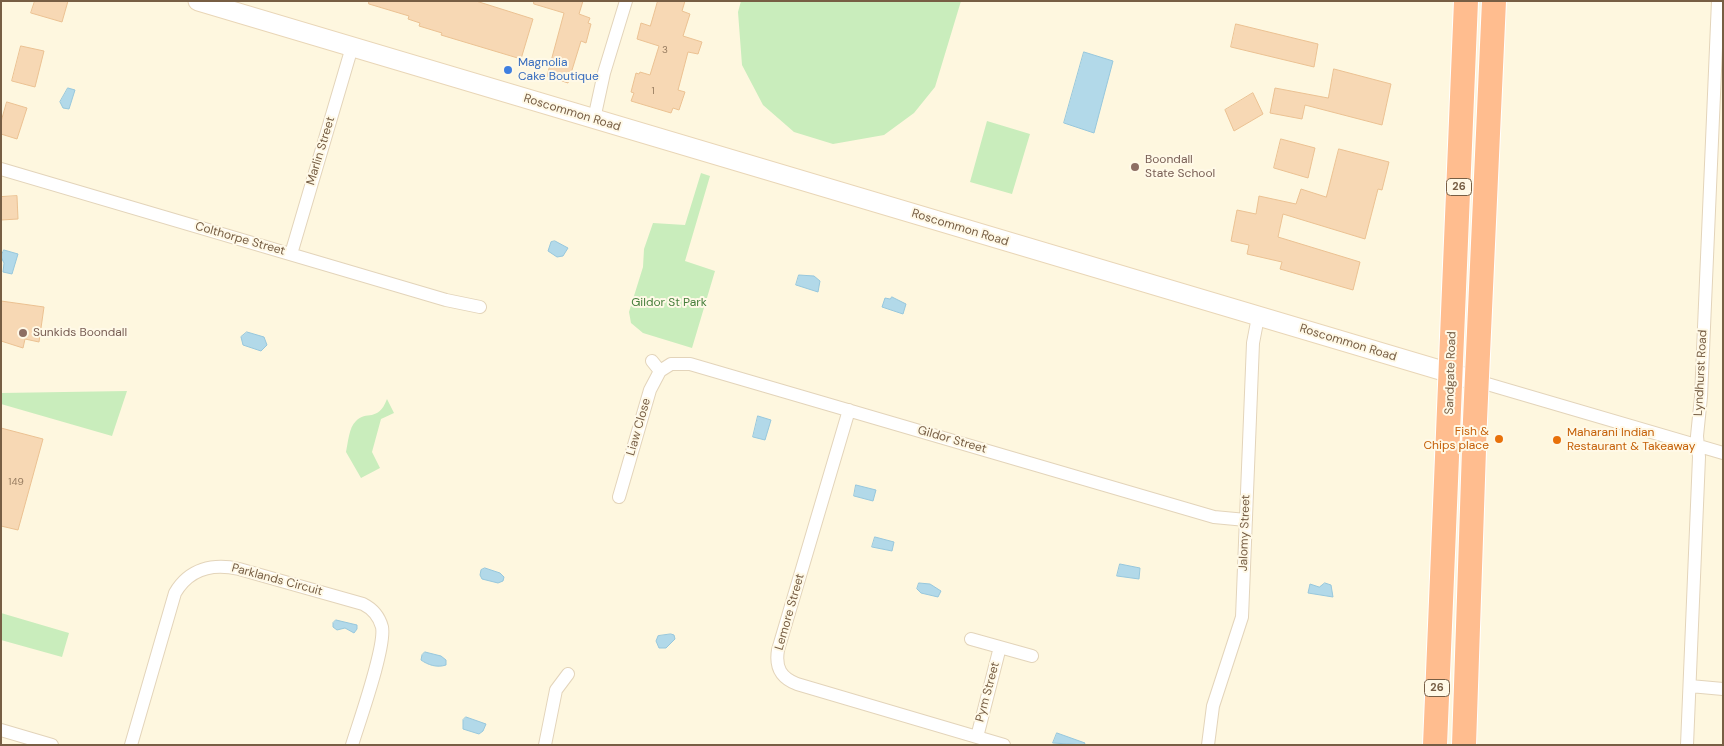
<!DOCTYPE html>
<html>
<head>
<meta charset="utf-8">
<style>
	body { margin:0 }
	#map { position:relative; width:1724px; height:746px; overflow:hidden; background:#fef7df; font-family:"DM Sans",sans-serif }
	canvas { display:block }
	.frame { position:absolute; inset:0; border:2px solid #775e44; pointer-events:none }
</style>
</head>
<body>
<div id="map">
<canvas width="1724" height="746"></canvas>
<div class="frame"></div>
</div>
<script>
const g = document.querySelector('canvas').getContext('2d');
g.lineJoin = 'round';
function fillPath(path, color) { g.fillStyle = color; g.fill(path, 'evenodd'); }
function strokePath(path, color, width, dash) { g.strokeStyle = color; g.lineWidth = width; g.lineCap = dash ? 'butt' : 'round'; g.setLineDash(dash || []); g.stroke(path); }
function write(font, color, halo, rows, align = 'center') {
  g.font = font + ' "DM Sans",sans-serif'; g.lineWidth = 4; g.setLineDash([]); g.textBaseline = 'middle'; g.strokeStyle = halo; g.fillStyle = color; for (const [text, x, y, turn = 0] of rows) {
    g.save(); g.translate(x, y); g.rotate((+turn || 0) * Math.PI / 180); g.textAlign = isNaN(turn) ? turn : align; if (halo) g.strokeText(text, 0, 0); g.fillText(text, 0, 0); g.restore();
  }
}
fillPath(new Path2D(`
	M741,1h220l-26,86 -21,26 -30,22 -51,9 -39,-12 -31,-27 -21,-40 -4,-53z
	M987,121l43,13 -18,60 -42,-12z
	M701,173l9,3 -25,85 30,10 -23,77 -49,-15 -12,-10 -2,-11 14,-45 1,-18 9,-26 32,2z
	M127,391l-15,45 -111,-32v-11z
	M387,399l7,14 -13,6 -9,33 8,16 -19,10 -15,-26c2,-9 3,-25 10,-31 10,-11 22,2 31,-22z
	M1,613l68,20 -7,24 -61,-17z`), '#c9edbc');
const water = new Path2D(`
	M1084,52l29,9 -19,72 -30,-10z
	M68,88l7,2 -6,19 -6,-1 -3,-6z
	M555,241l13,7 -5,8 -6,1 -9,-6 3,-9z
	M4,250l14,4 -6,20 -9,-2 1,-9 -3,-6z
	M799,275l15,1 6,5 -2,11 -22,-7z
	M892,297l14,7 -3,10 -21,-7 3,-9 5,1z
	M247,332l17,5 3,8 -6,6 -18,-6 -2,-8z
	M758,416l13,4 -6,20 -12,-3z
	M856,485l20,5 -3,11 -19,-5z
	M875,537l19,5 -2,9 -20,-4z
	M1120,564l20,4 -1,11 -22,-3z
	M485,568l15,5 4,4 -1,4 -5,2 -16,-4 -2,-4 1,-5z
	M919,583l11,1 11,7 -3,6 -17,-4 -4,-4z
	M1325,583l6,2 2,12 -25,-4 2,-9 9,3z
	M336,620l21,5v4l-3,4 -9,-5 -8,2 -4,-3v-4z
	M671,634l3,1 1,4 -9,9h-7l-3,-7 2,-5z
	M425,652l16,4 5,4v5c-9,3 -18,0 -25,-5l1,-5z
	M466,717l20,7 -3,7 -4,3 -16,-5v-9z
	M1057,733l28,10 -1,2 -31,-2z`);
fillPath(water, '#b2d9e9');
strokePath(water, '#97c7dc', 1);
const building = new Path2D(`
	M35,1h33l-6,21 -31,-9z
	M369,1h107l57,18 -12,40 -80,-24 1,-2 -23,-7 1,-3 -12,-4 1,-3 -40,-12z
	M534,1h49l-4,13 11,4 -2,5 3,1 -5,19 -5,-2 -13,42 -21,-7 17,-63 -30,-9z
	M658,1h27l-3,10 8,3 -7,22 19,6 -4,12 -10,-2 -10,38 7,2 -6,18 -6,-2 -2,5 -40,-12 3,-8 -3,-1 5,-19 3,1 1,-2 10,3 9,-29 -22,-7 4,-16 9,3z
	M1236,24l82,20 -4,23 -83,-20z
	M21,46l23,5 -9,36 -23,-6z
	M1334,69l57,15 -9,41 -77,-20 -3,14 -32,-6 5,-25 53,10z
	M1253,93l10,21 -29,17 -9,-21z
	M7,102l20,6 -10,31 -16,-5v-12z
	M1281,139l34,9 -7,30 -34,-10z
	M1339,149l50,13 -7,28 -4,-1 -13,50 -82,-25 -5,23 82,25 -7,28 -73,-21 2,-7 -35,-8 2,-9 -18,-4 6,-31 19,4 3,-18 37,8 5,-15 25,8z
	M17,196l1,23 -17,1v-23z
	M1,301l43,6 -5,35 -14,-3 -2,9 -22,-7z
	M1,428l42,11 -25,91 -17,-4z`);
fillPath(building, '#f7d8b4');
strokePath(building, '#ebc192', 1);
const street = new Path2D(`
	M594,119l10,-46 22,-72
	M1,169l445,131 34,7
	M291,254l61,-207
	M660,371l11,-7h19l524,153 32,3
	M1477,381l246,72
	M849,410l-71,240c-3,18 3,28 19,34l207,61
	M619,497l31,-107 10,-19 -8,-10
	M971,639l61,17
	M1690,686l33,3
	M1,730l51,15
	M977,737l23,-90
	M131,745l44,-152c14,-24 38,-30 64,-24l124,35c10,5 16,12 19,23 4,20 -23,95 -30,118
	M545,745l11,-55 12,-16
	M1208,745l5,-39 29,-89 11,-274 5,-26
	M1687,745l12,-288 -2,-21 4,-39 17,-396`);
const secondary = new Path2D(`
	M198,1l1279,380`);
const highway = new Path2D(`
	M1435,745l31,-744
	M1464,745l11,-325 19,-419`);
strokePath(street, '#e3d4ba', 14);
strokePath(secondary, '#e9d6b7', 21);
strokePath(highway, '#fff', 26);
strokePath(street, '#fff', 12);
strokePath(secondary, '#fff', 19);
strokePath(highway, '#ffbd8f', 24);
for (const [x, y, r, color] of [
	[508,70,5,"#3f7fe0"],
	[1135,167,5,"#8d6e63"],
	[23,333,5,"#8d6e63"],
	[1499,439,5,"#e8710a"],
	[1557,440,5,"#e8710a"]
]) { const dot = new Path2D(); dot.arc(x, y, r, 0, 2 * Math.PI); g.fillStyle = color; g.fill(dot); strokePath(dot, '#fff9e7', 2); }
write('10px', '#977c60', null, [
	["3",665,50],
	["1",653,91],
	["149",16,482]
]);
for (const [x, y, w] of [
	[1459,187,25],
	[1437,688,25]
]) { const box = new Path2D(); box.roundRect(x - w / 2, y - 8.5, w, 17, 4); g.fillStyle = '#fff9e7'; g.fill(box); strokePath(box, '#775e44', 1); }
write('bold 11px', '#775e44', null, [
	["26",1459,187],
	["26",1437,688]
]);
write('12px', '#366cbe', '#fff9e7', [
	["Magnolia",518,63],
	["Cake Boutique",518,77]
], 'left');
write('12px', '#775e44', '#fff9e7', [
	["Roscommon Road",572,113,17],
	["Marlin Street",321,151,-73],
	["Roscommon Road",960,228,17],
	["Colthorpe Street",240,239,16],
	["Roscommon Road",1348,343,17],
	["Sandgate Road",1451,373,-88],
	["Lyndhurst Road",1701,373,-87],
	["Liaw Close",639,427,-74],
	["Gildor Street",952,440,16],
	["Jalomy Street",1245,533,-88],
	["Parklands Circuit",277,580,15],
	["Lemore Street",790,612,-74],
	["Pym Street",988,692,-75]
]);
write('12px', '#785e54', '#fff9e7', [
	["Boondall",1145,160],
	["State School",1145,174],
	["Sunkids Boondall",33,333]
], 'left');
write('12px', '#457e3b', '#fff9e7', [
	["Gildor St Park",669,303]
]);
write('12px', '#c56008', '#fff9e7', [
	["Fish &",1489,432],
	["Chips place",1489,446],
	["Maharani Indian",1567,433,"left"],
	["Restaurant & Takeaway",1567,447,"left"]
], 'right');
</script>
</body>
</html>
